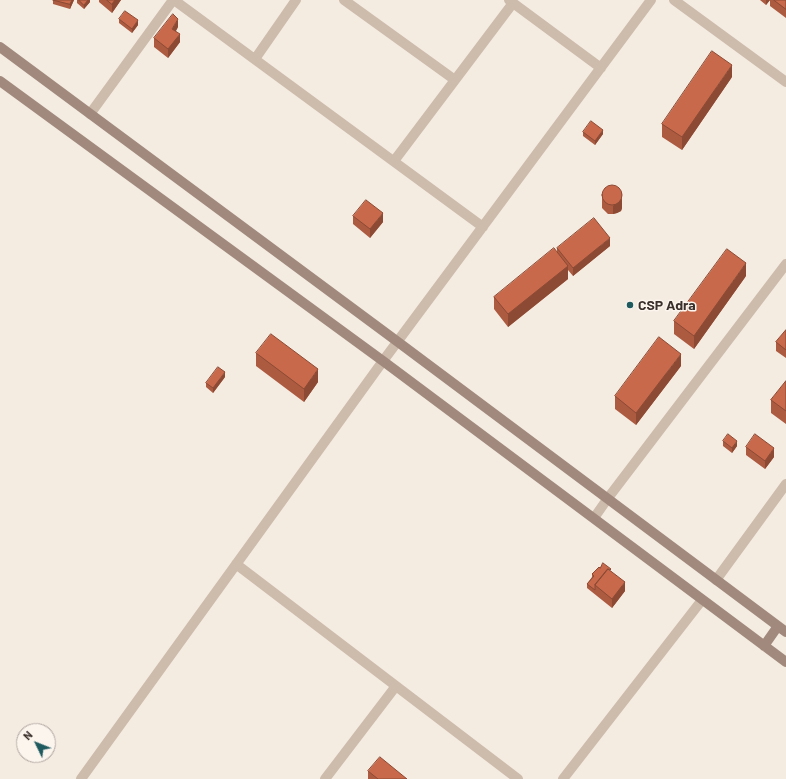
<!DOCTYPE html>
<html>
<head>
<meta charset="utf-8">
<style>
	body { margin:0 }
	#map { position:relative; width:786px; height:779px; overflow:hidden; background:#f4ebe1; font-family:Barlow,sans-serif }
	canvas { display:block }
	.north { position:absolute; left:16px; top:723px; width:40px; height:40px; box-sizing:border-box; background:#fbf5ee; border:1px solid #aea6a0; border-radius:50%; rotate:313deg; font-size:11px; font-weight:700; line-height:16px; text-align:center; color:#3b302b }
	.north::after { content:''; display:block; margin:auto; width:14px; height:18px; background:#1f5a5e; clip-path:polygon(50% 0,100% 100%,50% 72%,0 100%) }
</style>
</head>
<body>
<div id="map">
<canvas width="786" height="779"></canvas>
<div class="north">N</div>
</div>
<script>
const g = document.querySelector('canvas').getContext('2d');
g.lineJoin = 'round';
function strokePath(path, color, width, dash) { g.strokeStyle = color; g.lineWidth = width; g.lineCap = dash ? 'butt' : 'round'; g.setLineDash(dash || []); g.stroke(path); }
function fillPath(path, color) { g.fillStyle = color; g.fill(path, 'evenodd'); }
function write(font, color, halo, rows, align = 'center') {
  g.font = font + ' Barlow,sans-serif'; g.lineWidth = 3; g.setLineDash([]); g.textBaseline = 'middle'; g.strokeStyle = halo; g.fillStyle = color; for (const [text, x, y, turn = 0] of rows) {
    g.save(); g.translate(x, y); g.rotate((+turn || 0) * Math.PI / 180); g.textAlign = isNaN(turn) ? turn : align; if (halo) g.strokeText(text, 0, 0); g.fillText(text, 0, 0); g.restore();
  }
}
strokePath(new Path2D(`
	M174,0l309,227
	M344,0l111,80
	M509,0l92,68
	M674,0l112,82
	M255,59l41,-59
	M90,114l83,-114
	M394,161l119,-158
	M594,518l14,-20 178,-234
	M236,564l282,215
	M716,580l70,-96
	M81,779l302,-418 268,-361
	M325,779l71,-93
	M563,779l139,-179`), '#cdbbac', 10);
strokePath(new Path2D(`
	M0,47l398,295 388,290
	M0,81l383,280 403,301
	M764,646l14,-20`), '#a18a7d', 10);
fillPath(new Path2D(`
	M53,0h21l-4,9 -17,-5z
	M77,0h13v2l-6,7 -7,-6z
	M99,0h22l-9,13 -13,-11z
	M760,0h10l-4,5z
	M770,0h16v18l-16,-12z
	M119,19l19,6 -6,8 -13,-10z
	M178,27l-2,4 4,11 -12,16 -14,-11v-9z
	M732,77l-50,73 -20,-13v-13z
	M583,132l20,2 -8,11 -12,-9z
	M622,192v16l-1,3 -4,2 -4,1h-5l-6,-6v-13z
	M353,216l30,6 -13,16 -17,-14z
	M610,246l-37,30 -5,-6v9l-60,48 -14,-18v-12l63,-45v-4z
	M746,276l-52,73 -20,-15v-13z
	M786,330v28l-10,-7v-9z
	M256,353l62,29 -14,20 -48,-36z
	M681,366l-45,59 -21,-16v-13z
	M225,377l-12,16 -7,-6v-4z
	M786,381v43l-15,-11v-13z
	M723,441l14,5 -5,7 -9,-7z
	M746,447l28,10 -9,12 -19,-14z
	M600,568l11,3 14,20 -13,17 -25,-20v-4l5,-7v-3z
	M368,771l39,8h-39z`), '#ac5a40');
fillPath(new Path2D(`
	M72,0h2l-4,9v-5z
	M88,0h2v2l-6,7v-4z
	M115,0h6l-9,13v-9z
	M766,0h4l-4,5z
	M178,19v8l-6,10v-8z
	M138,20v5l-6,8v-4z
	M180,34v8l-12,16v-9z
	M732,65v12l-50,73v-13z
	M603,130v4l-8,11v-4z
	M622,199v9l-1,3 -4,2 -4,1v-8z
	M383,213v9l-13,16v-9z
	M610,238v8l-37,30v-8z
	M746,263v13l-52,73v-13z
	M568,266v13l-60,48v-13z
	M681,354v12l-45,59v-12z
	M318,369v13l-14,20v-13z
	M225,372v5l-12,16v-5z
	M737,441v5l-5,7v-5z
	M774,448v9l-9,12v-8z
	M625,582v9l-13,17v-9z`), '#8c4a34');
const building = new Path2D(`
	M53,0h19l-2,4z
	M79,0h9l-4,5z
	M107,0h8l-3,4z
	M774,0h12v9z
	M125,11l13,9 -6,9 -13,-10z
	M173,14l5,5 -6,10 8,5 -12,15 -14,-11z
	M712,51l20,14 -50,72 -20,-13z
	M591,121l12,9 -8,11 -12,-9z
	M602 195a10 10 0 1 1 20 0a10 10 0 1 1-20 0Z
	M366,200l17,13 -13,16 -17,-13z
	M594,218l16,20 -37,30 -16,-20z
	M554,248l14,18 -60,48 -14,-17z
	M727,249l19,14 -52,73 -20,-15z
	M786,330v20l-10,-8z
	M271,334l47,35 -14,20 -48,-36z
	M659,337l22,17 -45,59 -21,-17z
	M218,367l7,5 -12,16 -7,-5z
	M786,381v30l-15,-11z
	M728,434l9,7 -5,7 -9,-7z
	M755,434l19,14 -9,13 -19,-14z
	M603,563l8,6 -1,1 -2,-1 -13,16v5l-8,-6 7,-8 -2,-2 7,-7 1,1z
	M608,569l17,13 -13,17 -17,-14z
	M380,757l27,22h-29l-10,-8z`);
fillPath(building, '#c8694b');
strokePath(building, '#8c4a34', 1);
for (const [x, y, r, color] of [
	[630,305,4,"#1f5a5e"]
]) { const dot = new Path2D(); dot.arc(x, y, r, 0, 2 * Math.PI); g.fillStyle = color; g.fill(dot); strokePath(dot, '#fbf5ee', 1.5); }
write('bold 14px', '#3b302b', '#fbf5ee', [
	["CSP Adra",638,305]
], 'left');
</script>
</body>
</html>
